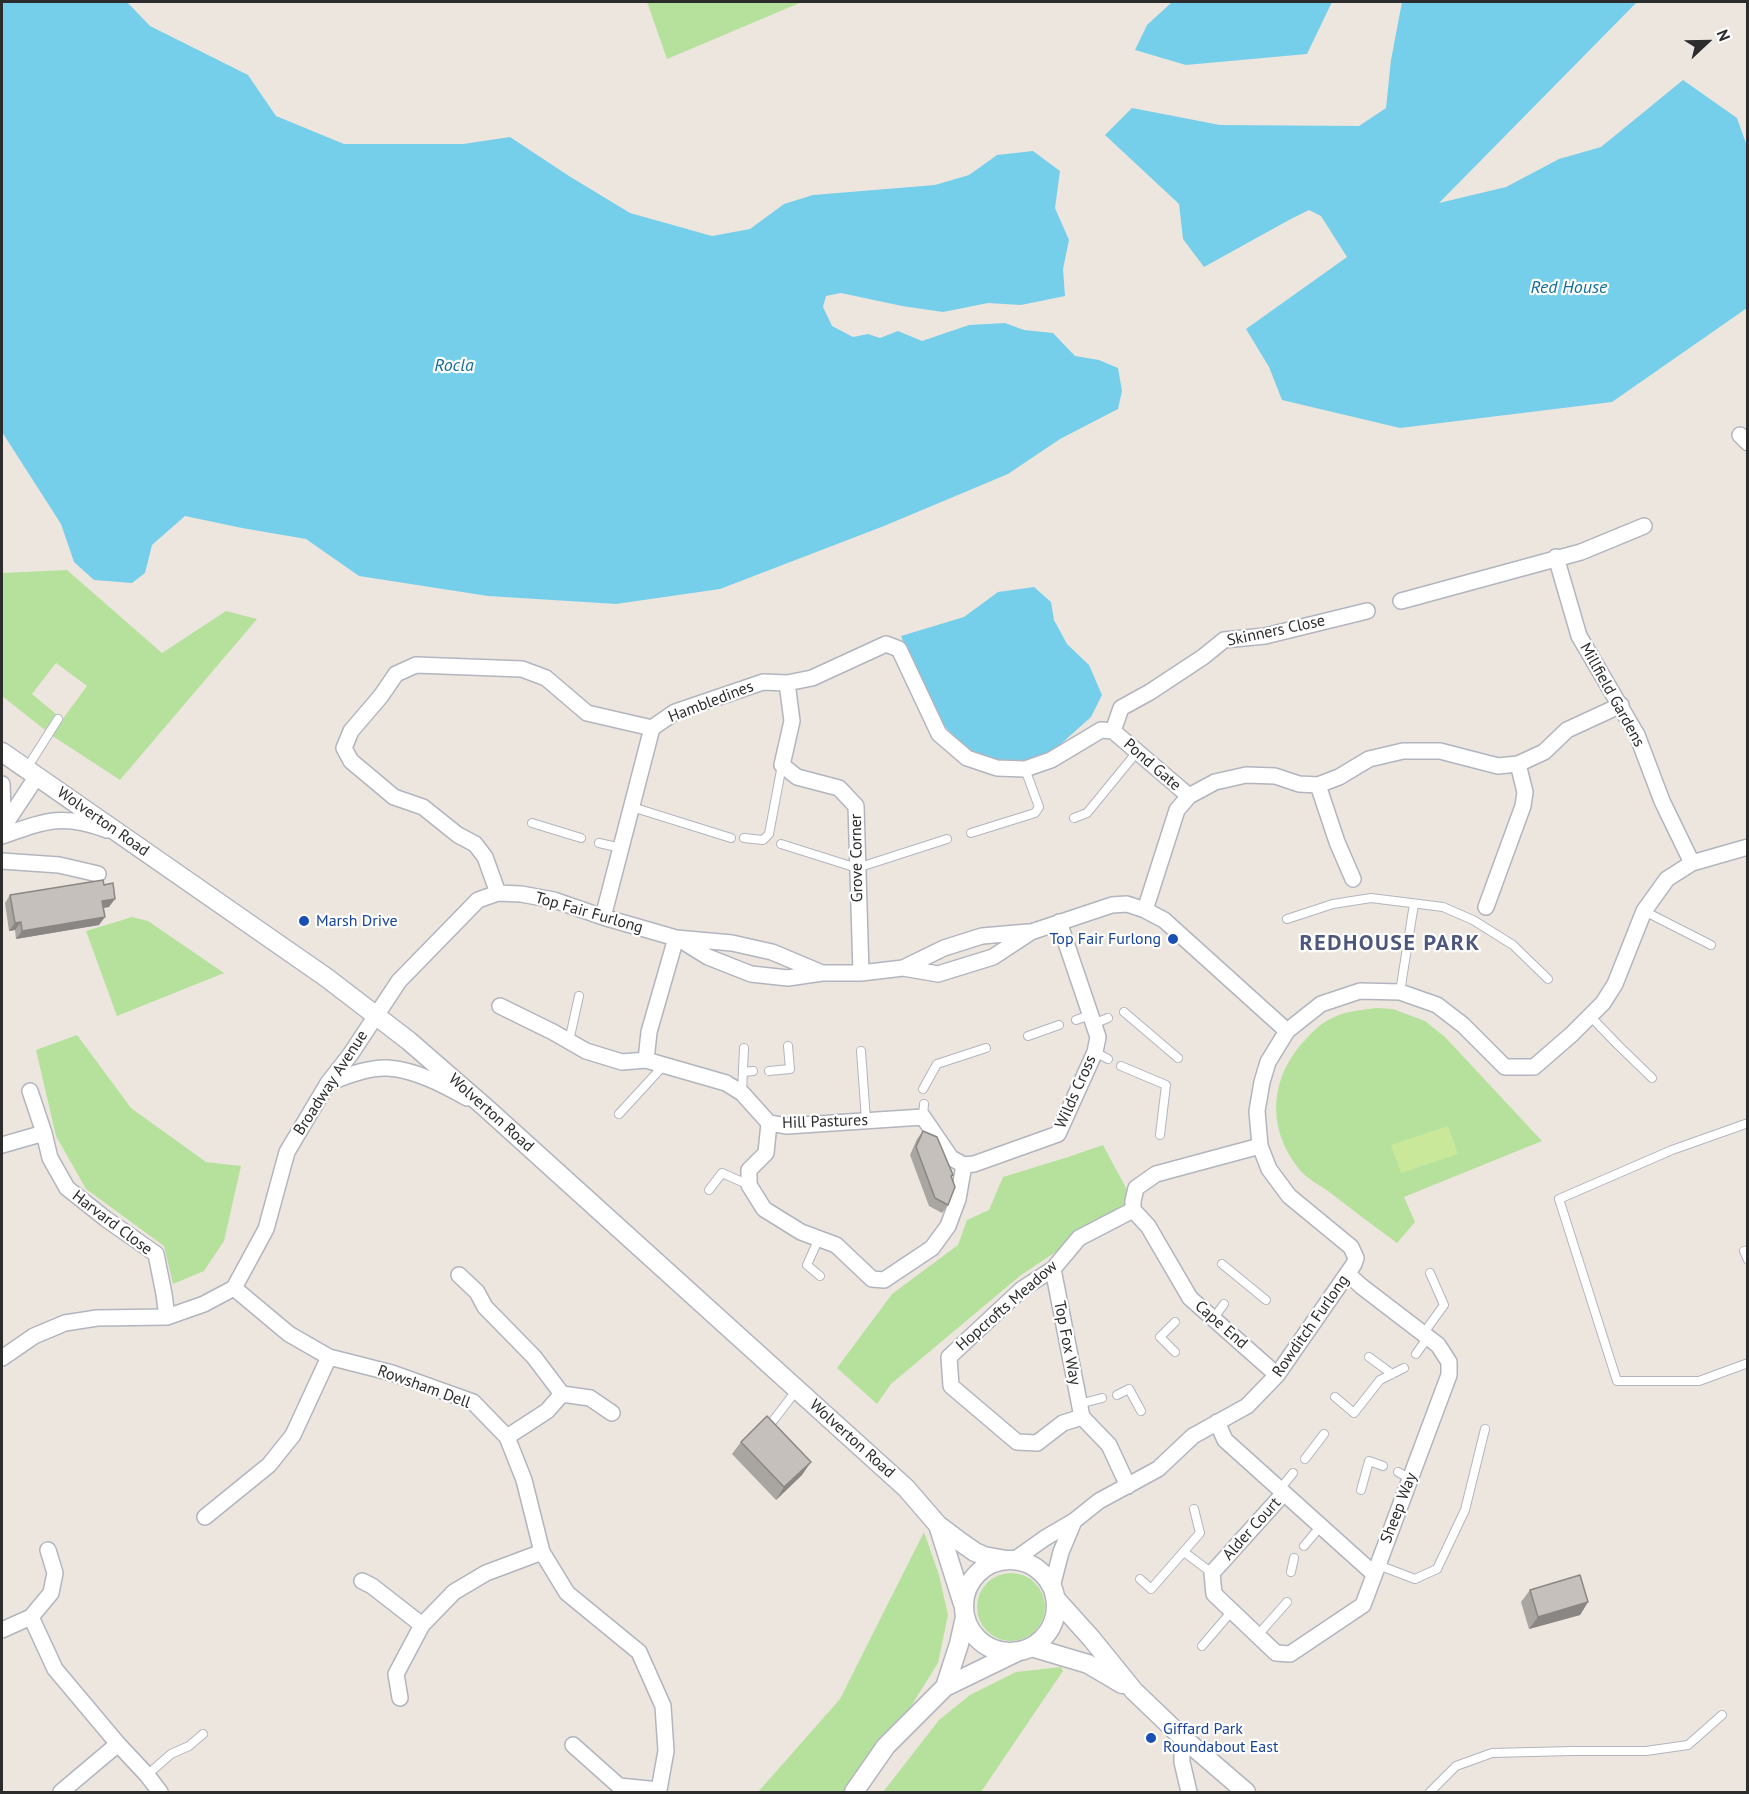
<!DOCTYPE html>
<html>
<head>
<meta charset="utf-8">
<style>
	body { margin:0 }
	#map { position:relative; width:1749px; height:1794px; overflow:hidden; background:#ede6df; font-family:"PT Sans",sans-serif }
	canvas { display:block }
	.frame { position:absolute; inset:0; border:3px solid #2c2c2c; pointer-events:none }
	.north { position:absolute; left:1677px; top:12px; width:60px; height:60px; -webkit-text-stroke:4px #fff; paint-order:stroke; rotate:68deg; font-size:16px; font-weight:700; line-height:24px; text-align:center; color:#2c2c2c }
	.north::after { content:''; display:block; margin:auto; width:21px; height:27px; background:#2c2c2c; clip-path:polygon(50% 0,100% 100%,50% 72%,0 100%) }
</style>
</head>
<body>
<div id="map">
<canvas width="1749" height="1794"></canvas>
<div class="frame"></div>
<div class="north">N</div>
</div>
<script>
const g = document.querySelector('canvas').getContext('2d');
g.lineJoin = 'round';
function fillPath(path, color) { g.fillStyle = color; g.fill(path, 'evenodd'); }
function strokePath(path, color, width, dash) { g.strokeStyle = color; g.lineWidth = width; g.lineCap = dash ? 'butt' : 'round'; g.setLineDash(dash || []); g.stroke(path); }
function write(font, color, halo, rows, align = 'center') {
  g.font = font + ' "PT Sans",sans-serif'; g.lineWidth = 4.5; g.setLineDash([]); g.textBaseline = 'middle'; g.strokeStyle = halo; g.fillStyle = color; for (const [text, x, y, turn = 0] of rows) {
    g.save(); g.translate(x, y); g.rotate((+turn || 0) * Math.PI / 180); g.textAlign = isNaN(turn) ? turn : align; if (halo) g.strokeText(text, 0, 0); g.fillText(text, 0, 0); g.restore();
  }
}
fillPath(new Path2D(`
	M647,2h155l-135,57z
	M67,570l95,83 64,-42 31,8 -137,161 -69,-45 36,-49 -31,-23 -24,31 24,20 -11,16 -43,-34v-123z
	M132,917l16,4 76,52 -107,43 -31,-85z
	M1376,1008l17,1 32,12 20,16 97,104 -138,56 11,25 -18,21c-23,-17 -46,-34 -69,-52 -9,-6 -22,-13 -29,-22 -34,-42 -29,-94 8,-131 7,-8 16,-16 25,-20 13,-7 30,-8 44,-10z
	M77,1035l54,73 75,54 35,4 -17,75 -20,30 -31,13 -9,-38 -78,-57 -30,-53 -20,-86z
	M1103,1145l30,56 -112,74 -130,109 -14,20 -40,-36 55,-74 66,-49 9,-25 22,-10 14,-33 65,-20z
	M924,1532l15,43 9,40 -10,48 -52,83 -32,46h-96l82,-93z
	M977 1607a34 34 0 1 1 68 0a34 34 0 1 1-68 0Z
	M1061,1667l2,4 -82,121h-98l56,-72 31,-25 46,-23z`), '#b6e19d');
fillPath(new Path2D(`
	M1448,1126l10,28 -57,19 -10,-28z`), '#c9e89a');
fillPath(new Path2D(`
	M2,2h125l23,24 98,49 28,41 68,28h119l47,-7 59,39 61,37 82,23 38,-7 34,-25 29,-9 122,-10 34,-10 28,-20 36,-4 27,20 -5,37 14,32 -6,29 2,27 -44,9 -33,-2 -45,9 -41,-6 -61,-13 -15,3 -3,11 9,19 21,11 15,-3 12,4 18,-7 24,10 47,-16 36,-2 19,7 29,3 22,23 24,4 19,8 4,23 -4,18 -58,30 -52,35 -124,52 -164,63 -104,15 -128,-8 -129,-20 -53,-37 -64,-11 -57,-12 -33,29 -7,28 -13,10 -38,-3 -20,-18 -13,-38 -59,-92z
	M1172,2h160l-25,52 -121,11 -51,-15 12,-25z
	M1402,2h235l-198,201 67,-16 53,-28 42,-12 82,-67 54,38 10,28v162l-135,94 -212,26 -118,-28 -13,-33 -23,-38 101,-72 -26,-41 -12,-6 -20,10 -85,47 -21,-28 -4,-35 -74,-69 27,-27 88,17 139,1 27,-18 5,-48z
	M1034,587l17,15 3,18 13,24 22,21 13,30 -11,22 -38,34 -44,15 -38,-12 -38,-40 -32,-78 63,-19 34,-25z`), '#76cfea');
const service = new Path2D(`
	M27,768l31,-49
	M632,807l99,31
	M1074,818l13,-5 50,-61
	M532,823l49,15
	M971,833l64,-20 4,-6 -14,-38
	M744,838l19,2 6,-6 13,-69
	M599,843l22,5
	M781,844l76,24 90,-29
	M1644,911l67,34
	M1287,919l46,-15 38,-6 72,9 30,13 40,25 35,34
	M1400,992l14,-88
	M1124,1012l54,46
	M1590,1016l28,29 34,33
	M1076,1020l14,-5
	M1093,1024l15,-6
	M1028,1036l31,-11
	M569,1041l10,-45
	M861,1051l5,69
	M1095,1052l13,7
	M1121,1066l45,19 -6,50
	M769,1071l21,-2 -2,-23
	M743,1072l10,-1
	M923,1089l14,-25 49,-16
	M742,1092l2,-44
	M619,1114l45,-49
	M923,1117l1,-13
	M1748,1123l-76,27 -113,49 58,182h82l49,-18
	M709,1190l13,-17 27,12
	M819,1238l-12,27 13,11
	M1748,1250l-4,1 4,9
	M1222,1264l44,36
	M1213,1319l11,-15
	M1423,1334l21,-29 -14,-32
	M1175,1352l-15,-15 15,-15
	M1416,1354l12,-17
	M1369,1357l23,17
	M1117,1395l12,-6 12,22
	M1335,1397l19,16 26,-33 24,-12
	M1079,1404l23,-6
	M772,1428l-3,-2 27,-35
	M1305,1459l19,-25
	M1398,1472l13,7
	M1280,1489l13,-16
	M1361,1490l8,-29 14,5
	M1304,1546l16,-19
	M1184,1552l28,21
	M1378,1565l37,14 22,-10 28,-59 20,-81
	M1291,1572l3,-14
	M1140,1579l11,10 49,-56 -6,-24
	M1258,1635l29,-33
	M1202,1646l30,-35
	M147,1775l24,-21 18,-8 14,-12
	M1430,1792l26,-26 36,-13 80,-2h74l42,-6 34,-30`);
const minor = new Path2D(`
	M1740,435l8,8
	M1556,557l23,79 58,99 25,66 30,62
	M1401,601l180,-49 63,-26
	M787,683l5,38 -10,44 15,12 42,11 17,18 5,167
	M1113,731l8,-23 29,-16 53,-35 21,-17 41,-4 102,-25
	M2,784l1,28 -1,6
	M1318,785l19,57 16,37
	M1189,796l26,-14 31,-7 29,1 24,8 19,1 21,-8 30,-18 34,-8h37l58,15 20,-2 26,-12 23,-22 54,-25
	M2,829l35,-53
	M2,836c43,-15 60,-23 105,-6
	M2,861l57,4 39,9
	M498,893l-13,-36 -10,-13 -17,-9 -35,-28 -29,-10 -43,-36 -7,-13 7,-17 30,-35 15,-22 20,-9 106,4 24,9 41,35 65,15
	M1486,907l37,-101 2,-14 -7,-28
	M603,917l49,-189 23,-16 88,-30 24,1 25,-5 74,-34 13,5 40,85 28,24 30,10 28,1 26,-9 50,-30 12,1 76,65 -12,14 -32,100
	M679,939l29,18 43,17 37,4 34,-5h39l42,-5 35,6 55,-17 38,-25 81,-27 15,-1 18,6 19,10 123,111
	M903,968l41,-20 38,-12 46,-4
	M500,1006l53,26 33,19 36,11 24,-2 80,23 16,10 27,30 18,3 136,-9 28,41 13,7
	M646,1060l3,-28 27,-94
	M328,1083c19,-7 40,-16 60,-15 28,2 56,17 79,30
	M769,1123l-3,30 -17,17v15l15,24 37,23 35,13 36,34 12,1 48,-32 16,-22 10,-27 6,-34
	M44,1133l6,25 17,30 39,31 50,35 8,40 3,23
	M2,1145l42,-12 -14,-42
	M964,1165l10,-1 84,-30 37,-82 3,-15 -39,-115
	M1133,1210l15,16 42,72 87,77
	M1053,1269l29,148
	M459,1275l18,17 8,15 49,50 28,37 28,4 22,15
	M234,1288l55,46 40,23 63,16 81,29 34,35 17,43 18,72 25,41 72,59 24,54 3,45 -7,39 -40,-4 -46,-41
	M2,1358l32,-22 31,-13 32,-5 70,-1 37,-13 30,-16 32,-59 21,-77 41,-69 22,-28 49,-74 79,-81 20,-7 23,1 33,6 49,17 73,21 56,5 40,9 50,21
	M1217,1422l8,18 149,134
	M507,1437l40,-26 15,-17
	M1128,1486l-19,-41 -27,-28 -19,6 -26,20 -20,-1 -66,-56 -2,-29 73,-68 31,-20 26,-31 54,-28v-9l3,-13 20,-14 104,-28
	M1284,1493l-72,80 2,21 62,59 14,1 73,-49 86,-230v-13l-11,-17 -77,-59 -13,-12
	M205,1517l64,-52 24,-30 36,-78
	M48,1550l7,23 -4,20 -20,24 24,52 63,75
	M1014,1560l31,-22 29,-17 25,-20 59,-32 35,-33 54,-30 30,-31 77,-111 2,-6 -5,-11 -62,-51 -20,-27 -9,-23 -3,-35 5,-29 6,-20 19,-31 34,-27 39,-13 40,1 37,13 26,20 42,42h29l38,-33 31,-31 12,-19 29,-73 23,-32 25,-16 56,-16
	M362,1581l10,5 50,39 -26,49 4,24
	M1052,1587l9,-35 13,-31
	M422,1625l32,-33 32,-19 56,-21
	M2,1630l29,-13
	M1182,1737v25l7,30
	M61,1792l57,-48 29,31 13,17`);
const tertiary = new Path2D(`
	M2,752l325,226 82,63 77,67 420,380 32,37 24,18 13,9 9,4 22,4
	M938,1525l25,79
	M964 1606a46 46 0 1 1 92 0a46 46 0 1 1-92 0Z
	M1055,1598l36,40 43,53 48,46 64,55
	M1031,1647l57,17 34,20
	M945,1687l14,-43 6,-27
	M854,1792l32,-46 59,-59 72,-35`);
strokePath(service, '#b2b5bf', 10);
strokePath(minor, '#b2b5bf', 18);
strokePath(tertiary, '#b2b5bf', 21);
strokePath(service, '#fff', 8);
strokePath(minor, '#fff', 15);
strokePath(tertiary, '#fff', 18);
fillPath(new Path2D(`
	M10,895l99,12 -5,1 -5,17 -83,14 -1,-9 -6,1 -4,-28z
	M923,1131l30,44 -2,2 -3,28 -6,8 -13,-7 -19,-51 7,-16z
	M741,1442l61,33 -26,25 -44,-46z
	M1530,1590l58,12 -8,13 -51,14 -8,-27z`), '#a9a5a1');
fillPath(new Path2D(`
	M115,899l-6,8 -13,2 6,-8z
	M105,917l-6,8 -83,14 6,-8z
	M21,922l-6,8 -6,1 6,-8z
	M811,1462l-9,13 -26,25 8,-13z
	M1588,1602l-8,13 -51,14 9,-12z`), '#8a8683');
const building = new Path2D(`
	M103,880l1,5 9,-2 2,16 -13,2 3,16 -83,14 -1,-9 -6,1 -5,-28z
	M923,1131l14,6 16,38 -2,1 4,11 -7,18 -13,-7 -19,-51z
	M767,1416l44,46 -27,25 -43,-45z
	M1580,1575l8,27 -50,15 -8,-27z`);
fillPath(building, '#c5c0bb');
strokePath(building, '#8a8683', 1.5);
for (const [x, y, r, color] of [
	[304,921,6,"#1a4fb4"],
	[1173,939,6,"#1a4fb4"],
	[1151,1738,6,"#1a4fb4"]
]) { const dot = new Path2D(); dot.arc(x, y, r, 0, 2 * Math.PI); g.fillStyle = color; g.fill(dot); strokePath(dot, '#fff', 2); }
write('16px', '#2c2c2c', '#fff', [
	["Skinners Close",1276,631,-12],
	["Millfield Gardens",1612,695,61],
	["Hambledines",711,702,-21],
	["Pond Gate",1152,765,41],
	["Wolverton Road",103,822,35],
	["Grove Corner",857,858,-91],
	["Top Fair Furlong",589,913,16],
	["Broadway Avenue",331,1083,-57],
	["Wilds Cross",1076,1092,-66],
	["Wolverton Road",491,1113,42],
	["Hill Pastures",825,1122,-2],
	["Harvard Close",112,1223,37],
	["Hopcrofts Meadow",1007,1306,-41],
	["Cape End",1221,1325,41],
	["Rowditch Furlong",1311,1326,-55],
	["Top Fox Way",1067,1343,79],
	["Rowsham Dell",424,1387,20],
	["Wolverton Road",852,1439,42],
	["Sheep Way",1399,1508,-69],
	["Alder Court",1252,1529,-48]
]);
write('16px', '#164399', '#fff', [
	["Marsh Drive",316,921],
	["Top Fair Furlong",1161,939,"right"],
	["Giffard Park",1163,1729],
	["Roundabout East",1163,1747]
], 'left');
write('italic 18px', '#136e99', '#fff', [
	["Red House",1569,288],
	["Rocla",454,366]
]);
g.letterSpacing = '1.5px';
write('bold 22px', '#4d577b', '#fff', [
	["REDHOUSE PARK",1390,944]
]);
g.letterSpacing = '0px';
</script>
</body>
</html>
